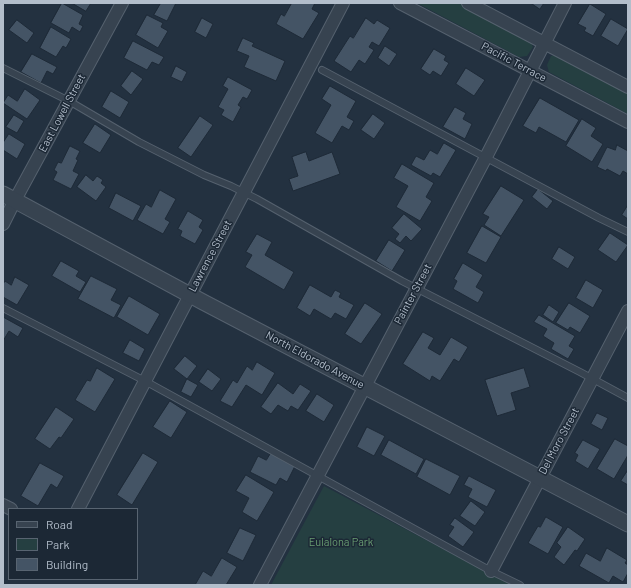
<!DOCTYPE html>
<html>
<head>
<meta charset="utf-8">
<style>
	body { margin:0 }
	#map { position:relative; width:631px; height:588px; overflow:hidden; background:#233140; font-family:Barlow,sans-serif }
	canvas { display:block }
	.frame { position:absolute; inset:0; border:4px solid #b3becb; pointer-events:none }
	.legend { position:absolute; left:8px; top:508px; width:130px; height:72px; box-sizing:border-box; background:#1c2835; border:1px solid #586471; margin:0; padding:5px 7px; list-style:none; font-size:12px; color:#b3becb }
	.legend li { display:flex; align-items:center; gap:8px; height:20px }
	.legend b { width:20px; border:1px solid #586471 }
</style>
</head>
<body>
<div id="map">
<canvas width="631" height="588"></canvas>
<div class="frame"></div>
<ul class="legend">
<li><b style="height:5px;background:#374350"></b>Road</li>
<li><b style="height:11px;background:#253f41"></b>Park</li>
<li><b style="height:11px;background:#445465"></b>Building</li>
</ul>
</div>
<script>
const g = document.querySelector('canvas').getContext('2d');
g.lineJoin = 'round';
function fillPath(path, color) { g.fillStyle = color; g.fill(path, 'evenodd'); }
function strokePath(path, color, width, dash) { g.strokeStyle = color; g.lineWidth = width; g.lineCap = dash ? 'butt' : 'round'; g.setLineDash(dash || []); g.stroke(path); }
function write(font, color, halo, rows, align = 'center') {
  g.font = font + ' Barlow,sans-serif'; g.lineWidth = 3; g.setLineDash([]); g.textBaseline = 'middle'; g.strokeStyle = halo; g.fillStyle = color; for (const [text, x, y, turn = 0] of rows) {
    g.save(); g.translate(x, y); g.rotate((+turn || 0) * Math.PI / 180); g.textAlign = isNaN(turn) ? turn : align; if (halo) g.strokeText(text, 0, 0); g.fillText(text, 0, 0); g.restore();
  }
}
fillPath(new Path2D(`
	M417,3h44l69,37 3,7 -6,9 -8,1z
	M559,54l69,37v23l-79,-42 -2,-7 4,-9z
	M324,486l187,99h-240z`), '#253f41');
const building = new Path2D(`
	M62,3l21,12 -4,9 4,2 -3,6 -8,-5 -3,6 -18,-10z
	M72,3h19l-5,8z
	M161,3h15l-9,18 -13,-6z
	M292,3h23l-3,6 7,4 -16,26 -27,-15 5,-10 3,2z
	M531,3h13l-4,6z
	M590,4l16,10 -13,22 -9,-5 2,-3 -8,-4z
	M147,15l16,8 -2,4 7,4 -10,17 -22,-13z
	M202,18l11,6 -7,14 -11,-6z
	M366,18l8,6 3,-4 13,8 -11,18 -7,-4 -3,5 5,3 -9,14 -6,-4 -8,12 -17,-11 16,-25 3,2z
	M611,19l17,10 -10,17 -17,-10z
	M17,20l17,13 -7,10 -18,-13z
	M51,27l20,12 -5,9 -3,-2 -7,11 -16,-9z
	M243,38l11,5 -2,3 33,15 -9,20 -32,-14 5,-11 -12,-5z
	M133,41l31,16 -5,8 -7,-3 -5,8 -23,-12z
	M385,46l12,8 -8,12 -11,-8z
	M434,49l12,7 -2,4 5,3 -8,13 -8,-5 -3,4 -9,-6z
	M32,54l25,13 -4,7 -6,-3 -6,12 -20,-11z
	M176,66l11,6 -5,10 -11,-5z
	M466,68l19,12 -11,16 -18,-12z
	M132,71l11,8 -12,16 -10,-9z
	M228,77l24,13 -5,9 -4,-2 -5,8 3,2 -8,15 -12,-7 3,-5 -6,-3 10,-18 -5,-3z
	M330,86l26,15 -9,16 7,4 -5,9 -7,-4 -10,17 -17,-10 16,-28 -9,-6z
	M25,89l15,11 -13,19 -24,-16 5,-8 9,6z
	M111,91l18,11 -9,16 -18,-11z
	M540,98l39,22 -13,22 -27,-15 -3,6 -13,-7z
	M455,107l11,6 -3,6 9,5 -7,15 -22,-12z
	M373,114l12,9 -11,16 -13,-9z
	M14,115l10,6 -7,12 -11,-6z
	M200,116l13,9 -22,32 -13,-9z
	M582,119l14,9 -5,8 12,8 -11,18 -26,-16z
	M95,124l16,11 -11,18 -17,-10z
	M9,134l16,10 -8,15 -14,-9v-7z
	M444,143l12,7 -16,27 -7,-4 -2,3 -20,-11 5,-9 8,4 6,-10 7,4z
	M617,145l11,6v23l-5,-3 -3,5 -13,-7 -1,2 -9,-4 10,-20 8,3z
	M70,146l10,5 -4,8 2,1 -5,11 6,3 -8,15 -18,-9 4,-8 -3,-2 4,-8 3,1z
	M306,152l3,9 23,-9 8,22 -47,17 -4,-12 9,-3 -6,-19z
	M402,164l32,19 -8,14 6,4 -12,20 -24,-14 12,-21 -14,-8z
	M86,175l7,6 4,-5 6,4 -2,3 5,4 -10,14 -19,-14z
	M501,186l23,14 -23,36 -17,-11 5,-8 -6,-3z
	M538,189l15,12 -6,8 -15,-12z
	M160,190l16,9 -11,20 5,3 -7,12 -26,-14 9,-16 5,3z
	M116,193l25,13 -8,15 -24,-13z
	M628,205v16l-1,-1 1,-1 -6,-4z
	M188,211l15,9 -4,7 4,3 -8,14 -15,-8 2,-5 -4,-2z
	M404,214l18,15 -11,12 -5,-5 -6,7 -5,-4 4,-5 -7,-6z
	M482,226l19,11 -15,26 -19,-10z
	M610,233l18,12 -12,17 -18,-12z
	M257,234l15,8 -7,13 29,17 -10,18 -39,-23 7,-12 -6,-3z
	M389,240l16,10 -13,21 -16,-10z
	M559,247l16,10 -7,12 -16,-10z
	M61,261l18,10 -3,5 10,6 -6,10 -28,-16z
	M463,263l20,12 -7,12 8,5 -6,11 -25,-14 4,-8 -3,-2z
	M91,276l26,13 -6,11 10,5 -7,13 -36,-19z
	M15,277l14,8 -12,20 -14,-8v-13l2,-3 6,4z
	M586,280l17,10 -10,18 -17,-10z
	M310,285l21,12 4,-7 6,3 -2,4 15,8 -8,14 -11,-6 -4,6 -17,-10 -4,7 -13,-8z
	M129,296l31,18 -12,21 -31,-18z
	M365,303l17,11 -21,30 -16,-10z
	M569,303l21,13 -10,17 -10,-6 -2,3 -12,-7z
	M549,305l10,7 -6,10 -10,-7z
	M539,315l36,21 -6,10 5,3 -6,10 -17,-10 3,-6 -11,-7 4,-7 -13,-7z
	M3,317l20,11 -5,9 -9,-6 -6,10z
	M423,332l11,6 -6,10 12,7 11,-18 17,10 -9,15 -5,-3 -14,22 -8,-5 -2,5 -27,-17z
	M130,340l15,9 -6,12 -16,-8z
	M185,356l12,10 -10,13 -13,-10z
	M257,362l18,11 -13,22 -16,-10 -14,22 -12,-6 13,-21 4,3 10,-17 5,4z
	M97,368l18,11 -20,33 -20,-12 12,-20 3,1z
	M524,368l6,19 -19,6 5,17 -19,6 -12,-36z
	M208,369l13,10 -9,12 -13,-9z
	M187,379l11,6 -7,12 -10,-5z
	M278,383l15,11 7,-10 11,7 -13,19 -7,-4 -3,5 -10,-6 -7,9 -10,-7z
	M317,394l17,11 -10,17 -18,-11z
	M170,401l17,11 -16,26 -18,-11z
	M56,407l18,12 -13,19 -2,-1 -9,12 -15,-10z
	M597,413l11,5 -6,12 -11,-6z
	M367,427l18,9 -11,20 -17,-9z
	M615,439l13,7v9l-14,24 -17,-10z
	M389,440l35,19 -8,15 -35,-19z
	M583,440l17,9 -12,20 -13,-8 3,-6 -3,-2z
	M143,453l15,9 -26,43 -15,-10z
	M271,453l24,13 -8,16 -7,-4 -4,7 -26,-13 8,-16 8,4z
	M426,459l34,17 -10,19 -33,-18z
	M40,463l24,13 -7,12 -6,-4 -13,22 -17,-10z
	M628,470v15l-7,-4z
	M246,475l28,17 -17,29 -15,-9 7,-14 -13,-7z
	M469,476l27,14 -9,17 -19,-10 4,-8 -8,-4z
	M471,501l14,11 -10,14 -15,-10z
	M546,517l17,10 -15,27 -20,-11 10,-17 2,1z
	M455,518l19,14 -11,15 -15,-11 6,-9 -4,-2z
	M568,527l17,12 -8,12 -2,-1 -11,15 -10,-8 7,-10 -4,-4z
	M240,528l16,7 -13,26 -16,-8z
	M607,548l20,12 -2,3 3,2v8l-5,9 -10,-6 -4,7 -30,-17 7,-13 14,8z
	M222,558l15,9 -11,18h-31l8,-14 8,5z`);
fillPath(building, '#445465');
strokePath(building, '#1e2a37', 1);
const service = new Path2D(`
	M3,68l66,33 70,41 65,33 27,11 26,13 145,82 178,91 48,26
	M322,70l277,148 29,14
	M3,308l142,73 346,190 29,14`);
const minor = new Path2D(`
	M400,3l228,119
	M468,3l160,84
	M3,224l12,-24 107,-197
	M3,505l8,4
	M78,509l265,-506
	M491,571l137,-260
	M260,585l226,-428 79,-154`);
const tertiary = new Path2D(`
	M3,194l200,108 425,222`);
strokePath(service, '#55616e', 8);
strokePath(minor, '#55616e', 14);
strokePath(tertiary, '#55616e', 17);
strokePath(service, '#374350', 6);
strokePath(minor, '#374350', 12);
strokePath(tertiary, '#374350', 15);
write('11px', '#b3becb', '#1c2835', [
	["Pacific Terrace",514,62,28],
	["East Lowell Street",62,113,-62],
	["Lawrence Street",210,256,-62],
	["Painter Street",413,294,-62],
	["North Eldorado Avenue",315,360,28],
	["Del Moro Street",559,441,-62]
]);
write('11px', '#699d72', '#1c2835', [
	["Eulalona Park",341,542]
]);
</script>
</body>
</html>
